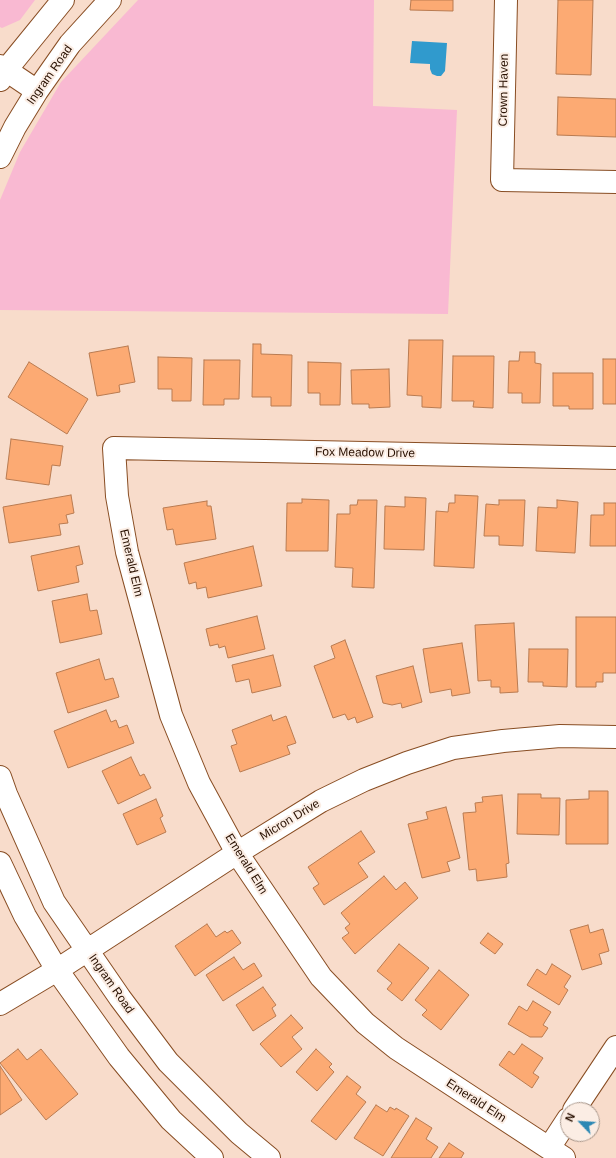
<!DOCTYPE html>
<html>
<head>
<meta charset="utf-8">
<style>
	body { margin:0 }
	#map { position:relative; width:616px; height:1158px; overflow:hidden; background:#f8dccb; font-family:Arial,sans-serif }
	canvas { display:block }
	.north { position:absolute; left:560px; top:1102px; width:40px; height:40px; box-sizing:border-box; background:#fbede4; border:1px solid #a79589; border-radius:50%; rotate:295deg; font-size:11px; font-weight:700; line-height:16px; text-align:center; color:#281001 }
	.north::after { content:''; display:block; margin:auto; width:14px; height:18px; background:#2b88b4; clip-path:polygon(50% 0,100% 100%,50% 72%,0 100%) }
</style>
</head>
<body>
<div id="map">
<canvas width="616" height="1158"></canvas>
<div class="north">N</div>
</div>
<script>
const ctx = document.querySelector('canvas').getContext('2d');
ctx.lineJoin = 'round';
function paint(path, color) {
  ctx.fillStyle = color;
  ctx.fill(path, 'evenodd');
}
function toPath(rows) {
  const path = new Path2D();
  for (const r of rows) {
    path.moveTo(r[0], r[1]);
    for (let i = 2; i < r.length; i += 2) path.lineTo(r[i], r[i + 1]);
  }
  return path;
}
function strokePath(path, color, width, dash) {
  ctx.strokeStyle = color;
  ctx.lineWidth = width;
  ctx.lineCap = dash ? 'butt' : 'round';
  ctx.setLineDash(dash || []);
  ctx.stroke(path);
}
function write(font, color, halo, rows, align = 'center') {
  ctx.font = font + ' Arial,sans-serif';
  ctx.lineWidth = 4;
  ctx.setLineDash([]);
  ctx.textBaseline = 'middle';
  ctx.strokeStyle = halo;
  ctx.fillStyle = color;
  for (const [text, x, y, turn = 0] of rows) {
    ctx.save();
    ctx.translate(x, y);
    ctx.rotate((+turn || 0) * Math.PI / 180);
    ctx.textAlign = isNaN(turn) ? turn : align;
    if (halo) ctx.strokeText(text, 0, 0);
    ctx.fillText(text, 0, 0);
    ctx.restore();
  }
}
paint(toPath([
	[0,0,35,0,20,20,2,28,0,27],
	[138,0,374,0,373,106,457,110,448,314,0,310,0,200,20,152,61,82]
]), '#f9b9d2');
paint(toPath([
	[412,41,447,43,445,71,441,76,437,76,432,74,430,69,430,64,410,63]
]), '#309acd');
const building = toPath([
	[411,0,453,0,453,11,410,10,411,0],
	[558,0,593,0,591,75,556,74,558,0],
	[558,97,616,99,616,137,557,135,558,97],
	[409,340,443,340,441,408,422,407,422,396,407,395,409,340],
	[253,344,261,344,261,354,292,355,291,406,271,406,271,397,252,397,253,344],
	[128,346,135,382,119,385,120,392,97,396,89,353,128,346],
	[520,352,535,352,535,363,541,364,540,403,522,403,522,393,508,393,509,361,519,361,520,352],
	[453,356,494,356,493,408,473,407,474,401,452,401,453,356],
	[158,357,192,358,191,401,172,401,172,389,158,389,158,357],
	[603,359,616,359,616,404,603,404,603,359],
	[204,360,240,360,239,399,224,399,224,405,203,405,204,360],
	[29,362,88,399,67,434,8,397,29,362],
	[308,362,341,363,340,405,320,405,320,393,308,393,308,362],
	[389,369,390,407,369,408,369,404,352,404,351,370,389,369],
	[553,373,593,373,593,409,569,409,569,406,553,406,553,373],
	[11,439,63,446,60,466,52,465,49,485,6,479,11,439],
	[71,495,74,513,66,515,68,523,59,524,61,535,9,543,3,507,71,495],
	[455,495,478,496,474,568,434,566,436,511,448,512,449,503,455,503,455,495],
	[405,497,426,498,424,550,384,549,385,506,405,507,405,497],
	[302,499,329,500,328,551,286,551,287,503,302,503,302,499],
	[358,500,377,500,374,588,352,587,353,568,335,567,337,514,350,514,350,505,357,505,358,500],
	[499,500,525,500,523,546,499,545,499,536,484,536,486,504,499,505,499,500],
	[557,500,578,502,575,553,536,551,538,507,557,508,557,500],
	[207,501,207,506,211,506,216,539,176,545,173,529,167,530,163,508,207,501],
	[604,503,616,503,616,546,590,546,591,515,604,515,604,503],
	[79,546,83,564,76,566,79,582,38,591,31,556,79,546],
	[253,546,262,586,208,598,206,587,197,589,196,582,189,584,184,563,253,546],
	[87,594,90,611,97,610,102,634,60,643,52,601,87,594],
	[257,616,265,649,228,658,225,646,219,648,218,644,210,646,206,629,257,616],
	[576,617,616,617,616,673,603,673,603,682,596,682,596,687,576,687,576,617],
	[514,623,518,692,500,693,500,687,491,687,491,680,478,681,475,625,514,623],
	[345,640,373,717,357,723,355,717,348,720,345,714,333,718,314,666,335,658,331,646,345,640],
	[462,643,470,693,452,696,451,689,430,693,423,649,462,643],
	[529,649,568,649,567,687,543,686,543,682,528,682,529,649],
	[273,655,281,686,252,693,249,679,236,682,232,665,273,655],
	[99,659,105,680,113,678,119,697,68,713,56,673,99,659],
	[413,666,422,702,402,708,401,703,392,705,383,703,376,676,413,666],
	[106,710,111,722,116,720,119,728,127,725,134,743,68,768,54,731,106,710],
	[271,715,273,721,286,716,296,743,287,746,290,754,240,772,231,746,237,744,232,730,271,715],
	[131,757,140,776,144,774,151,788,118,804,102,771,131,757],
	[589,791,608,791,608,844,566,844,566,800,589,799,589,791],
	[518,794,541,794,541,798,560,798,559,835,517,834,518,794],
	[502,795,509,863,506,864,507,877,477,881,476,869,469,870,463,813,476,812,475,803,483,802,482,797,502,795],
	[156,799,163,816,160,818,166,832,137,845,123,814,156,799],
	[446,807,460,858,447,862,450,871,422,878,408,824,428,819,426,812,446,807],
	[361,831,375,852,358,863,368,877,324,905,313,888,319,884,308,867,361,831],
	[384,876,396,890,405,882,418,898,355,954,342,938,349,933,345,928,350,924,341,913,384,876],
	[207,924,216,937,225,931,227,933,232,930,241,943,195,976,175,946,207,924],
	[588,925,590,933,603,929,609,951,599,954,602,964,582,970,570,930,588,925],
	[488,933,503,944,495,954,480,943,488,933],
	[399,944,429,968,402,1001,387,989,392,983,377,971,399,944],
	[234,957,243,970,254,963,262,976,223,1001,206,975,234,957],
	[552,964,571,976,564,987,568,990,559,1005,527,985,537,969,546,975,552,964],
	[439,970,469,995,441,1030,422,1015,427,1010,415,1000,439,970],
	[263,987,276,1005,272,1008,276,1016,253,1031,236,1005,263,987],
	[533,1001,551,1012,543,1025,548,1028,542,1037,530,1037,508,1024,519,1006,527,1011,533,1001],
	[291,1015,303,1028,292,1037,302,1049,281,1067,260,1044,291,1015],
	[522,1044,543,1058,533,1073,539,1077,532,1088,499,1065,509,1051,514,1055,522,1044],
	[18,1049,27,1060,41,1049,78,1094,46,1120,0,1063,18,1049],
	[316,1049,332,1064,329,1067,334,1072,317,1091,296,1072,316,1049],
	[0,1066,22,1100,0,1115,0,1066],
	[347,1076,361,1087,356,1094,366,1102,336,1140,311,1121,347,1076],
	[376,1105,387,1112,390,1107,395,1110,396,1108,409,1116,383,1156,354,1138,376,1105],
	[416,1118,432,1128,426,1139,438,1147,431,1158,391,1158,416,1118],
	[449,1143,464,1153,461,1158,439,1158,449,1143]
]);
paint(building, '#fcaa73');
strokePath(building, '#b97b51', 1);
const minor = toPath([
	[506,0,502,180,616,182],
	[0,66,37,91],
	[0,80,6,70,63,0],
	[0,157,15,127,37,91,70,44,110,0],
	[0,777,6,794,54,902,120,998,168,1062,239,1133,269,1158],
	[0,863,25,916,57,970,119,1057,171,1120,212,1158],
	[0,1004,57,970,237,853,321,801,364,780,407,763,453,748,503,741,560,736,616,737],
	[574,1110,616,1047],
	[549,1148,568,1119],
	[564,1158,396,1048,365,1023,321,977,237,853,199,783,171,715,127,552,117,496,114,448,616,458]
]);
strokePath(minor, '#884d23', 24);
strokePath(minor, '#fff', 22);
write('12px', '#281001', '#fbede4', [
	["Ingram Road",50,75,-55],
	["Crown Haven",504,90,-89],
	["Fox Meadow Drive",365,453,1],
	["Emerald Elm",131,563,77],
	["Micron Drive",290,820,-31],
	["Emerald Elm",246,864,58],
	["Ingram Road",111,984,55],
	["Emerald Elm",476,1101,33]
]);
</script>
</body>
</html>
